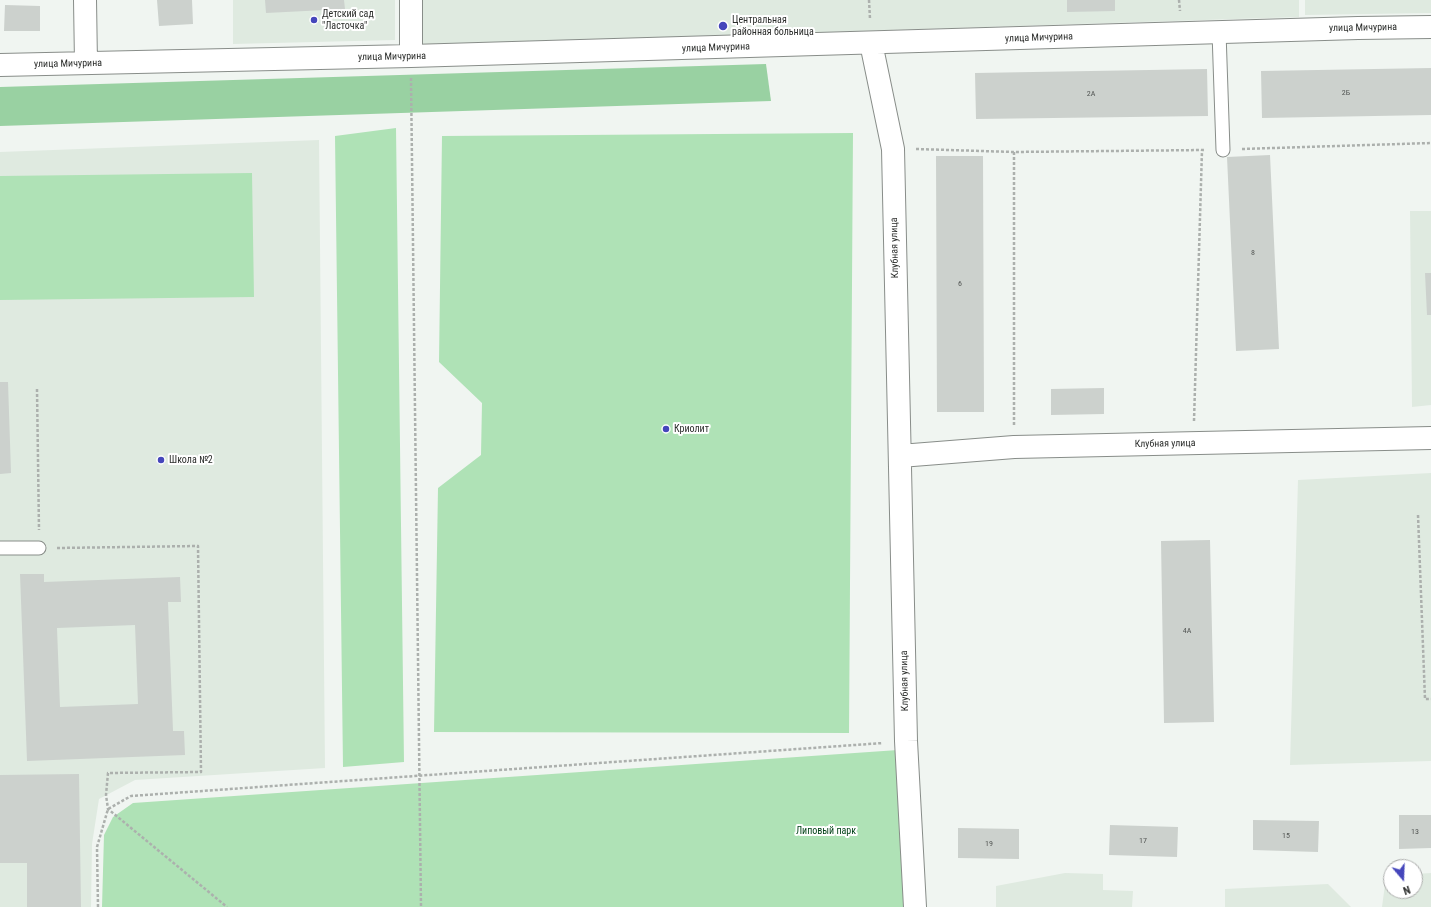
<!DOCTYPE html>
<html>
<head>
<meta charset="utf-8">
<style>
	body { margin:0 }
	#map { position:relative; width:1431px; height:907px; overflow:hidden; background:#f0f5f1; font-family:"Roboto Condensed",sans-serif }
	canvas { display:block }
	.north { position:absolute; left:1383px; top:859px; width:40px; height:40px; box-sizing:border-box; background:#fff; border:1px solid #aaabaa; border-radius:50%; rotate:161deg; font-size:11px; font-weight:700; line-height:16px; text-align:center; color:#2b2d2b }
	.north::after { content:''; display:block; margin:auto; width:14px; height:18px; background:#4546bb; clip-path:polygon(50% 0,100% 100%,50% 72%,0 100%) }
</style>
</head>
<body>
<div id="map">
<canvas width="1431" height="907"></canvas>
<div class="north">N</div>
</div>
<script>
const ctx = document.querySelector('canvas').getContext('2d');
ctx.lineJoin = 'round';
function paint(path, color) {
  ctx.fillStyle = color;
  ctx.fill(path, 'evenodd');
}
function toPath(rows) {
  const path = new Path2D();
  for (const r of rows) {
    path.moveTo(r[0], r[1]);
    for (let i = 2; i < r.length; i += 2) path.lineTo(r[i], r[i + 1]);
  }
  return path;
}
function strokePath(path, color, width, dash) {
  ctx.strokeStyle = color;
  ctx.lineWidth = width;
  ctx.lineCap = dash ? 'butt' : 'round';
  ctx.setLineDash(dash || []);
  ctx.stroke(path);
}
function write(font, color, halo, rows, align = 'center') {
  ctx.font = font + ' "Roboto Condensed",sans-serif';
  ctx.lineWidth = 4;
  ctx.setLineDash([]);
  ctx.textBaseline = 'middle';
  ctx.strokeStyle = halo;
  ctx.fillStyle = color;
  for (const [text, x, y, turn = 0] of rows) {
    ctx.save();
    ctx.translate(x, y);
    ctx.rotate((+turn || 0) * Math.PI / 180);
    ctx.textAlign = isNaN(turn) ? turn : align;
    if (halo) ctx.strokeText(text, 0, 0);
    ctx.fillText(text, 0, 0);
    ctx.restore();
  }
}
paint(toPath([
	[233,0,395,0,395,40,233,44],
	[421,0,1299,0,1299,17,421,45],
	[1305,0,1431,0,1431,13,1305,15],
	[319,140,325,768,135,780,99,799,92,844,91,907,0,907,0,152],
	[1410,211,1431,211,1431,405,1412,407],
	[1431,473,1431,761,1290,765,1298,480],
	[1065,873,1103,874,1103,890,1133,891,1132,907,996,907,996,886],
	[1431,873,1431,907,1382,907,1386,877,1391,876,1391,891,1415,891,1415,874],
	[1328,884,1351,907,1225,907,1225,889]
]), '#dfeae0');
paint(toPath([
	[396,128,404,762,343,767,335,136],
	[853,133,849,733,434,732,438,488,481,455,482,403,439,362,442,136],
	[252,173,254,297,0,300,0,176],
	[898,750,907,907,102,907,104,835,113,817,133,803]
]), '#afe2b6');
paint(toPath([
	[766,64,771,101,0,126,0,87]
]), '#99d1a2');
paint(toPath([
	[157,0,192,0,193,24,159,26],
	[265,0,344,0,345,9,266,13],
	[1067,0,1115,0,1115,11,1067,12],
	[5,5,40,6,40,31,4,31],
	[1431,68,1431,115,1262,118,1261,71],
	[1207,69,1208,116,976,119,975,73],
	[1270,155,1279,349,1236,351,1227,157],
	[936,156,983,156,984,412,937,412],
	[1425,273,1431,273,1431,315,1427,315],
	[0,382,8,382,11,473,0,474],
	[1104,388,1104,414,1051,415,1051,389],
	[1210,540,1214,722,1164,723,1161,541],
	[20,574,44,574,44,582,180,577,181,602,168,602,173,731,184,731,185,755,27,761],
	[135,625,138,704,60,707,57,628],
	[79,774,81,907,27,907,27,863,0,863,0,775],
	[1399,815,1431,815,1431,848,1399,849],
	[1253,820,1319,821,1318,852,1253,850],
	[1110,825,1178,827,1177,857,1109,855],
	[958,828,1019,829,1019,859,958,858]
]), '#ccd1cd');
const service = toPath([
	[1219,32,1223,150],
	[0,548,39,548]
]);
const minor = toPath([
	[85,0,86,63],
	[411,0,411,56],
	[871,43,893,149,906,741,915,907],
	[0,65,411,56,1358,28,1431,27],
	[900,456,1014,447,1431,438]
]);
strokePath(service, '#888d89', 15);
strokePath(minor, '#888d89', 24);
strokePath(toPath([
	[869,0,870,19],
	[1179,0,1180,11],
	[411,78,421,907],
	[916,149,1014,152,1205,150],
	[1242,149,1431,143],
	[37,389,39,530],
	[1194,421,1202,150],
	[1014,425,1014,152],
	[1418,515,1425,699,1431,699],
	[57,548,198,546,201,772,108,773,106,795,108,809,227,907],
	[98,907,97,847,108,809,131,796,883,743]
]), '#acb0ad', 2.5, [3, 2]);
strokePath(service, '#fff', 13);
strokePath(minor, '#fff', 22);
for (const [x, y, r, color] of [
	[314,20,4,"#4546bb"],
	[723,26,5,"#4546bb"],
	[666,429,4,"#4546bb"],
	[161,460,4,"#4546bb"]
]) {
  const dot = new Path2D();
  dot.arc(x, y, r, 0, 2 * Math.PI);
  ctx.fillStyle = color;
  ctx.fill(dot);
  strokePath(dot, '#fff', 1.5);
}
write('8px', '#535654', null, [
	["2Б",1346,93],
	["2А",1091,94],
	["8",1253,253],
	["6",960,284],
	["4А",1187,631],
	["13",1415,832],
	["15",1286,836],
	["17",1143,841],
	["19",989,844]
]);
write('10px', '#2b2d2b', '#fff', [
	["Детский сад",322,14],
	["\"Ласточка\"",322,26],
	["Центральная",732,20],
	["районная больница",732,32],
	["Криолит",674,429],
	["Школа №2",169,460]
], 'left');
write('10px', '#2b2d2b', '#fff', [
	["улица Мичурина",1363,28,-1],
	["улица Мичурина",1039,38,-2],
	["улица Мичурина",716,48,-2],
	["улица Мичурина",392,57,-1],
	["улица Мичурина",68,64,-1],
	["Клубная улица",895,248,-91],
	["Клубная улица",1165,444,-1],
	["Клубная улица",905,681,-91]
]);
write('10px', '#004116', '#fff', [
	["Липовый парк",826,831]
]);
</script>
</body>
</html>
